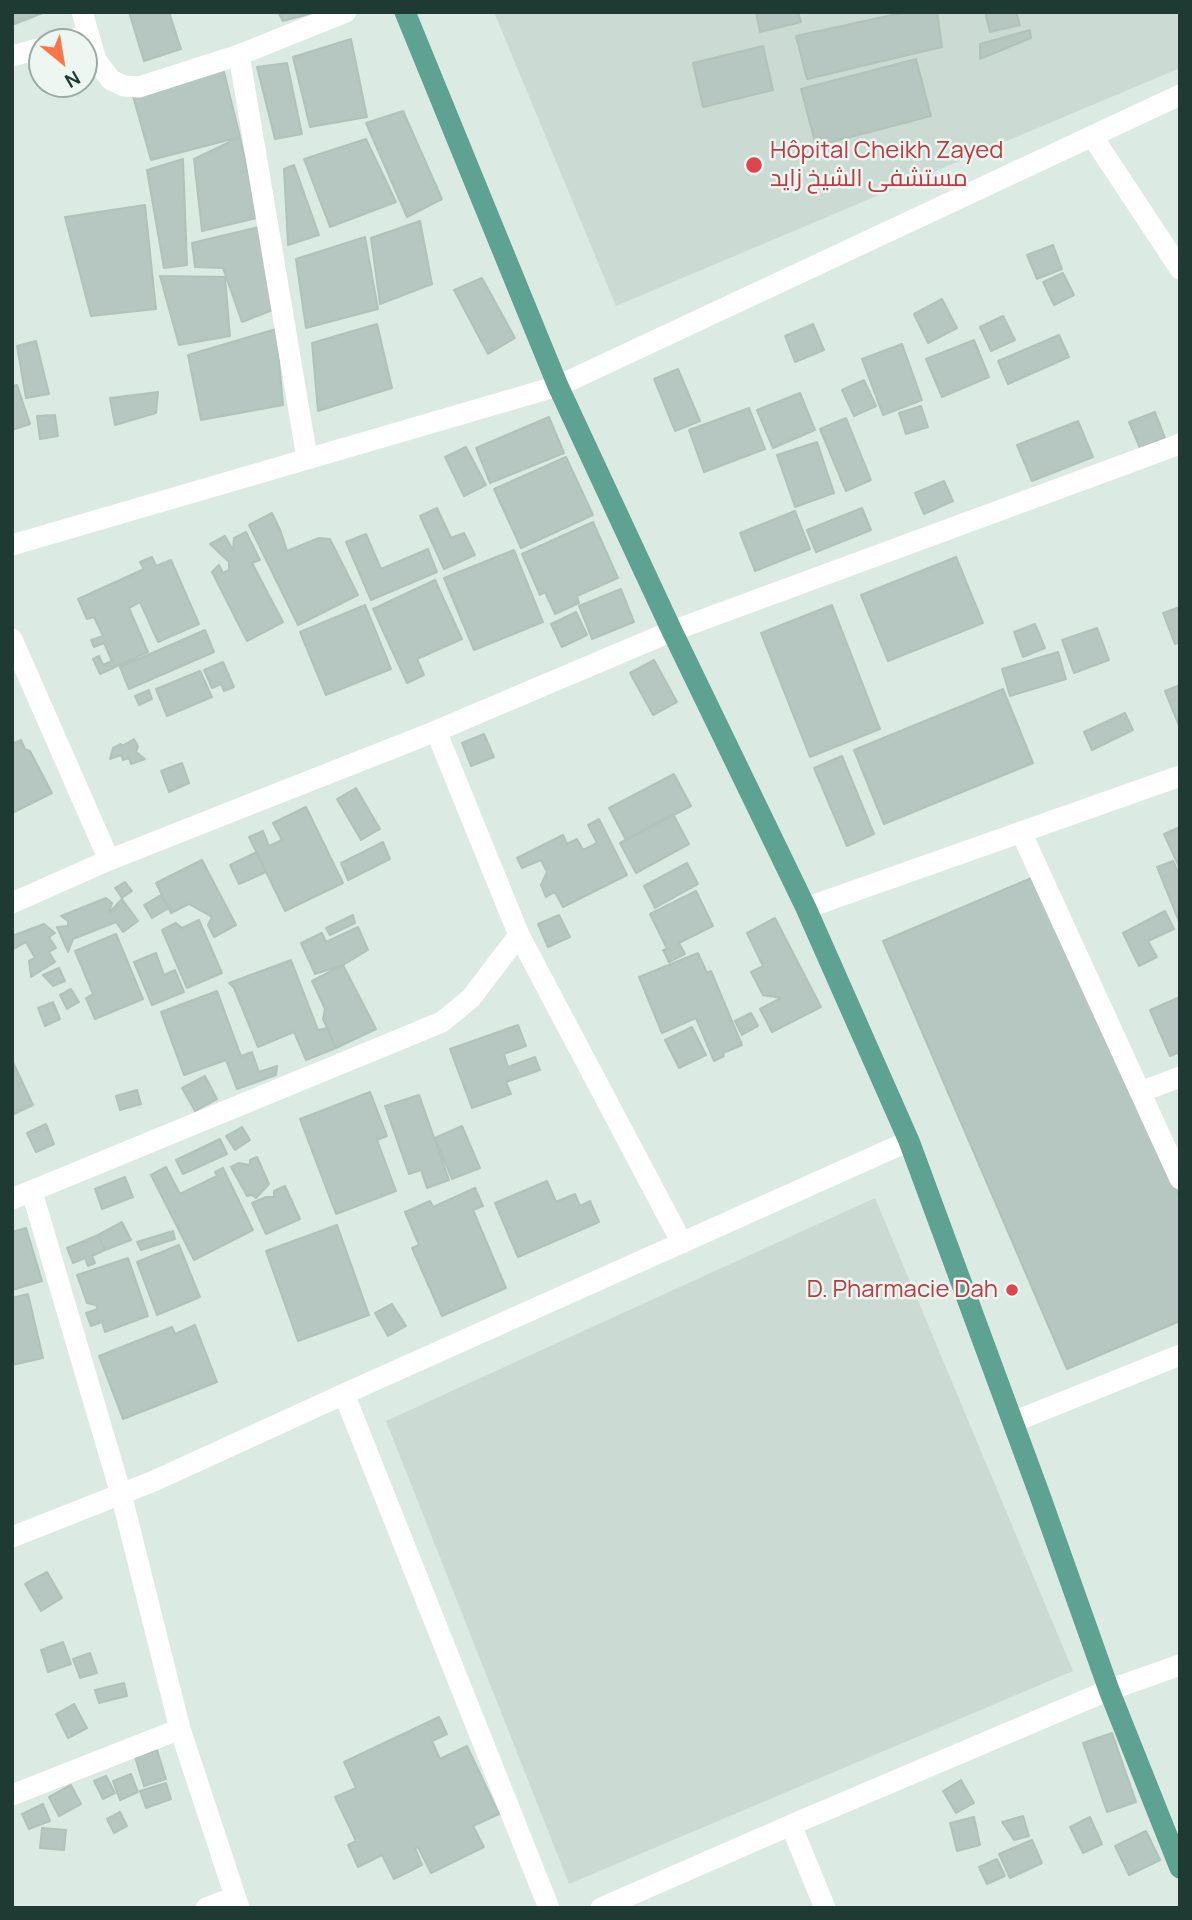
<!DOCTYPE html>
<html>
<head>
<meta charset="utf-8">
<style>
	body { margin:0 }
	#map { position:relative; width:1192px; height:1920px; overflow:hidden; background:#dceae4; font-family:Manrope,sans-serif }
	canvas { display:block }
	.frame { position:absolute; inset:0; border:14px solid #1e3a32; pointer-events:none }
	.north { position:absolute; left:28px; top:28px; width:70px; height:70px; box-sizing:border-box; background:#edf6f1; border:2px solid #9aaba5; border-radius:50%; rotate:150deg; font-size:19px; font-weight:700; line-height:28px; text-align:center; color:#1e3a32 }
	.north::after { content:''; display:block; margin:auto; width:24px; height:32px; background:#fb7549; clip-path:polygon(50% 0,100% 100%,50% 72%,0 100%) }
</style>
</head>
<body>
<div id="map">
<canvas width="1192" height="1920"></canvas>
<div class="frame"></div>
<div class="north">N</div>
</div>
<script>
const ctx = document.querySelector('canvas').getContext('2d');
ctx.lineJoin = 'round';
function paint(path, color) {
  ctx.fillStyle = color;
  ctx.fill(path, 'evenodd');
}
function toPath(rows) {
  const path = new Path2D();
  for (const r of rows) {
    path.moveTo(r[0], r[1]);
    for (let i = 2; i < r.length; i += 2) path.lineTo(r[i], r[i + 1]);
  }
  return path;
}
function strokePath(path, color, width, dash) {
  ctx.strokeStyle = color;
  ctx.lineWidth = width;
  ctx.lineCap = dash ? 'butt' : 'round';
  ctx.setLineDash(dash || []);
  ctx.stroke(path);
}
function write(font, color, halo, rows, align = 'center') {
  ctx.font = font + ' Manrope,Cairo,sans-serif';
  ctx.lineWidth = 5;
  ctx.setLineDash([]);
  ctx.textBaseline = 'middle';
  ctx.strokeStyle = halo;
  ctx.fillStyle = color;
  for (const [text, x, y, turn = 0] of rows) {
    ctx.save();
    ctx.translate(x, y);
    ctx.rotate((+turn || 0) * Math.PI / 180);
    ctx.textAlign = isNaN(turn) ? turn : align;
    if (halo) ctx.strokeText(text, 0, 0);
    ctx.fillText(text, 0, 0);
    ctx.restore();
  }
}
paint(toPath([
	[494,12,1180,12,1180,68,616,306],
	[875,1198,1073,1671,569,1884,386,1421]
]), '#cbdad3');
const building = toPath([
	[12,12,45,12,12,25,12,12],
	[129,12,169,12,181,49,144,61,129,12],
	[278,12,316,12,283,21,278,12],
	[756,12,798,12,801,22,760,32,756,12],
	[906,12,937,12,942,47,807,79,796,36,906,12],
	[985,12,1016,12,1020,25,990,32,985,12],
	[1030,30,1031,38,980,59,980,44,1030,30],
	[351,39,367,117,310,127,293,57,351,39],
	[763,46,773,90,703,107,693,63,763,46],
	[916,59,931,116,816,146,801,89,916,59],
	[287,63,302,134,275,139,257,67,287,63],
	[223,68,240,137,151,160,133,96,223,68],
	[403,111,442,199,407,217,366,123,403,111],
	[240,137,257,218,202,231,194,159,240,137],
	[366,139,396,202,330,227,304,159,366,139],
	[183,159,187,265,164,268,147,170,183,159],
	[294,165,319,235,288,245,284,169,294,165],
	[145,205,156,309,91,316,65,217,145,205],
	[420,221,432,284,380,304,371,238,420,221],
	[259,227,275,309,242,322,223,268,195,267,192,243,259,227],
	[365,237,378,309,306,328,296,259,365,237],
	[1053,245,1062,269,1037,279,1027,255,1053,245],
	[1063,273,1074,295,1054,305,1043,282,1063,273],
	[160,276,225,277,230,336,179,345,160,276],
	[482,278,515,338,488,354,454,290,482,278],
	[942,299,957,328,928,343,914,314,942,299],
	[1003,316,1015,340,991,351,980,327,1003,316],
	[377,324,392,388,318,411,312,343,377,324],
	[813,324,824,350,795,362,785,336,813,324],
	[276,329,283,405,201,420,188,355,276,329],
	[1059,335,1069,357,1008,384,998,361,1059,335],
	[974,340,989,377,942,397,926,359,974,340],
	[36,341,49,394,26,398,17,346,36,341],
	[902,344,922,400,883,415,862,359,902,344],
	[678,369,700,421,675,431,654,379,678,369],
	[864,380,876,406,854,416,842,390,864,380],
	[17,385,30,424,12,430,12,386,17,385],
	[158,392,156,413,115,425,110,398,158,392],
	[800,393,815,430,773,448,757,410,800,393],
	[921,406,928,427,906,434,899,413,921,406],
	[749,408,765,449,704,472,689,430,749,408],
	[1155,412,1165,438,1140,448,1129,422,1155,412],
	[55,415,58,436,40,439,37,416,55,415],
	[549,417,564,453,490,483,476,448,549,417],
	[846,418,871,480,846,491,820,429,846,418],
	[1078,421,1093,457,1032,481,1017,445,1078,421],
	[817,442,834,493,795,507,777,455,817,442],
	[466,447,486,485,464,496,445,457,466,447],
	[566,457,593,515,521,548,494,489,566,457],
	[944,481,953,501,924,514,915,493,944,481],
	[437,508,451,538,464,533,475,555,444,569,420,516,437,508],
	[862,508,871,530,816,552,807,530,862,508],
	[795,511,810,549,755,571,740,533,795,511],
	[272,513,281,532,287,551,319,538,330,539,358,595,298,625,249,525,272,513],
	[593,522,618,578,577,596,579,603,555,614,545,592,540,595,522,554,593,522],
	[246,532,260,560,252,563,283,622,247,641,212,572,219,565,223,573,229,570,229,562,210,544,225,536,233,550,234,538,246,532],
	[366,534,381,569,428,549,437,572,371,600,346,542,366,534],
	[514,550,543,622,474,650,444,578,514,550],
	[152,557,156,566,171,560,199,624,158,642,140,602,129,608,148,652,100,674,93,659,99,656,103,665,112,661,104,643,94,647,91,640,103,636,94,617,87,619,78,599,144,569,140,562,152,557],
	[956,557,983,623,888,661,861,595,956,557],
	[435,580,462,639,417,659,424,675,407,683,373,609,435,580],
	[621,589,634,622,592,639,579,606,621,589],
	[365,605,391,669,326,695,300,632,365,605],
	[832,605,880,729,810,757,761,633,832,605],
	[1180,607,1180,642,1175,644,1163,613,1180,607],
	[576,612,587,635,562,647,551,624,576,612],
	[1035,624,1045,648,1023,657,1014,632,1035,624],
	[1097,628,1109,660,1074,673,1062,640,1097,628],
	[205,630,214,652,129,689,120,667,205,630],
	[1058,652,1066,679,1010,696,1002,669,1058,652],
	[654,660,677,702,653,715,630,673,654,660],
	[223,662,234,687,224,691,221,684,212,688,204,670,223,662],
	[200,671,212,697,167,716,156,689,200,671],
	[1180,685,1180,728,1165,691,1180,685],
	[1003,689,1033,763,884,824,854,750,1003,689],
	[149,690,152,699,139,705,135,696,149,690],
	[1125,713,1133,730,1092,750,1084,732,1125,713],
	[484,734,494,757,471,766,462,743,484,734],
	[134,739,138,746,136,752,145,759,131,764,129,758,123,760,121,755,110,759,113,748,121,744,122,746,134,739],
	[21,740,25,749,30,751,52,793,12,813,12,744,21,740],
	[842,756,874,834,847,846,814,768,842,756],
	[182,763,189,783,169,792,161,771,182,763],
	[674,774,691,806,626,840,609,808,674,774],
	[356,788,380,829,361,840,337,799,356,788],
	[306,807,343,883,285,911,249,837,263,831,269,846,282,840,273,823,306,807],
	[673,814,689,844,636,873,620,843,673,814],
	[599,819,627,875,563,907,555,892,546,897,541,885,547,872,541,860,522,868,517,858,563,835,567,844,577,839,583,850,597,843,588,825,599,819],
	[1180,827,1180,869,1164,834,1180,827],
	[383,842,390,859,348,880,341,863,383,842],
	[257,852,266,872,239,884,230,865,257,852],
	[202,860,236,925,214,937,208,925,212,917,189,904,171,913,156,883,202,860],
	[1173,861,1180,876,1180,924,1157,867,1173,861],
	[687,863,698,884,655,908,644,886,687,863],
	[1041,874,1180,1198,1180,1321,1067,1369,883,941,1041,874],
	[125,882,132,891,122,898,115,888,125,882],
	[696,891,713,926,679,943,685,954,669,962,663,950,667,949,650,914,696,891],
	[161,895,169,908,152,918,144,905,161,895],
	[106,898,112,903,109,913,122,899,138,921,123,932,116,922,73,939,68,952,57,927,68,926,68,921,61,916,106,898],
	[1165,911,1174,929,1148,941,1157,957,1139,966,1123,933,1165,911],
	[353,915,355,923,330,935,326,928,353,915],
	[559,915,570,937,548,947,538,924,559,915],
	[775,918,821,1007,772,1032,760,1009,781,998,763,995,751,972,763,966,747,933,775,918],
	[199,920,222,973,187,988,162,930,176,923,182,928,199,920],
	[44,924,55,933,49,937,56,948,49,952,55,962,31,977,29,961,35,958,26,942,12,950,12,936,44,924],
	[358,927,368,950,343,965,315,974,301,943,322,933,326,942,358,927],
	[116,934,143,999,95,1019,86,998,93,994,75,951,116,934],
	[156,953,164,975,175,970,184,992,152,1005,134,962,156,953],
	[698,953,707,973,711,971,742,1045,723,1053,724,1056,714,1061,696,1018,662,1033,639,977,698,953],
	[291,960,318,1030,328,1028,336,1048,306,1060,294,1032,258,1047,234,988,229,983,291,960],
	[343,965,376,1029,336,1048,323,1019,325,1009,312,981,343,965],
	[59,968,65,981,53,986,43,975,59,968],
	[71,989,79,1002,67,1009,60,995,71,989],
	[217,991,241,1056,252,1052,259,1072,277,1066,276,1075,237,1089,226,1060,184,1075,161,1012,217,991],
	[1180,997,1180,1052,1170,1056,1150,1010,1180,997],
	[53,1002,60,1019,45,1026,38,1008,53,1002],
	[751,1013,758,1026,742,1035,735,1021,751,1013],
	[518,1025,526,1046,504,1054,508,1067,535,1057,540,1070,506,1082,511,1094,472,1108,450,1049,518,1025],
	[692,1027,706,1055,679,1068,665,1040,692,1027],
	[12,1060,33,1105,12,1115,12,1060],
	[205,1076,217,1099,195,1111,182,1088,205,1076],
	[137,1090,141,1104,120,1110,116,1096,137,1090],
	[370,1092,387,1136,377,1140,396,1191,336,1214,300,1119,370,1092],
	[419,1095,449,1180,427,1188,421,1170,409,1174,385,1106,419,1095],
	[46,1124,54,1144,36,1152,27,1133,46,1124],
	[462,1126,480,1168,452,1179,435,1138,462,1126],
	[242,1127,250,1140,235,1150,226,1136,242,1127],
	[220,1139,227,1154,183,1174,176,1160,220,1139],
	[257,1157,269,1184,256,1198,252,1195,247,1196,231,1167,239,1163,250,1165,250,1160,257,1157],
	[166,1167,180,1194,217,1176,215,1172,223,1168,253,1230,194,1260,151,1175,166,1167],
	[125,1177,133,1197,102,1209,95,1189,125,1177],
	[547,1181,556,1202,575,1194,580,1206,590,1201,599,1222,518,1257,495,1203,547,1181],
	[285,1186,300,1219,266,1234,252,1203,266,1197,274,1197,274,1191,285,1186],
	[475,1188,483,1206,473,1210,506,1288,442,1316,412,1248,419,1245,405,1212,430,1201,433,1207,475,1188],
	[122,1222,131,1240,105,1250,98,1235,122,1222],
	[337,1225,369,1315,298,1341,266,1251,337,1225],
	[26,1228,42,1281,12,1290,12,1232,26,1228],
	[173,1231,175,1239,141,1250,137,1242,173,1231],
	[98,1235,105,1250,92,1256,95,1263,88,1266,85,1258,73,1263,67,1248,98,1235],
	[179,1245,200,1297,157,1315,137,1262,179,1245],
	[128,1258,148,1316,105,1332,102,1322,91,1326,86,1313,98,1309,96,1305,87,1303,77,1275,128,1258],
	[28,1294,43,1358,12,1365,12,1298,28,1294],
	[392,1304,406,1326,388,1336,375,1313,392,1304],
	[195,1325,217,1382,123,1419,99,1356,172,1327,175,1334,195,1325],
	[47,1572,62,1598,41,1611,25,1584,47,1572],
	[63,1642,71,1664,48,1672,41,1650,63,1642],
	[90,1653,97,1673,80,1678,73,1659,90,1653],
	[124,1683,127,1696,99,1703,95,1690,124,1683],
	[74,1704,87,1728,68,1738,56,1714,74,1704],
	[439,1717,447,1734,432,1741,440,1759,467,1746,499,1814,473,1826,484,1847,431,1873,418,1847,415,1848,422,1865,394,1879,382,1855,358,1867,348,1845,356,1841,335,1797,356,1788,344,1762,439,1717],
	[1112,1733,1136,1802,1107,1812,1083,1743,1112,1733],
	[157,1750,166,1779,144,1786,135,1757,157,1750],
	[131,1774,138,1792,120,1800,113,1781,131,1774],
	[106,1776,115,1793,103,1799,94,1781,106,1776],
	[961,1780,974,1803,956,1813,943,1791,961,1780],
	[166,1783,171,1799,146,1808,140,1791,166,1783],
	[71,1785,81,1804,59,1816,49,1797,71,1785],
	[43,1804,50,1821,29,1829,22,1814,43,1804],
	[120,1812,127,1826,114,1833,107,1819,120,1812],
	[1023,1816,1029,1836,1014,1840,1002,1822,1023,1816],
	[974,1817,980,1845,957,1851,950,1823,974,1817],
	[1090,1817,1102,1844,1083,1853,1070,1827,1090,1817],
	[42,1828,66,1830,64,1850,40,1848,42,1828],
	[1146,1831,1160,1860,1129,1875,1115,1846,1146,1831],
	[1032,1840,1042,1863,1010,1878,999,1854,1032,1840],
	[997,1859,1005,1876,987,1884,979,1867,997,1859]
]);
paint(building, '#b5c7c0');
strokePath(building, '#afc3bb', 2);
strokePath(toPath([
	[82,12,96,60,111,80,124,86,139,87,239,55,346,12],
	[64,42,88,35],
	[239,55,307,458],
	[12,56,42,48],
	[1092,136,1180,269],
	[12,545,558,386,1180,95],
	[12,639,109,860],
	[1021,832,1180,1179],
	[12,903,109,860,436,731,672,631,1180,444],
	[806,908,1180,776],
	[519,935,682,1243],
	[1140,1092,1180,1077],
	[32,1192,121,1494,180,1729,239,1908],
	[12,1199,442,1022,471,998,519,935,436,731],
	[344,1394,549,1908],
	[1013,1422,1180,1355],
	[12,1537,154,1481,344,1394,909,1141],
	[12,1795,180,1729],
	[791,1825,825,1908],
	[206,1908,235,1897],
	[601,1908,791,1825,1109,1690,1180,1665]
]), '#fff', 21);
strokePath(toPath([
	[405,12,558,386,672,631,806,908,909,1141,1039,1493,1109,1690,1180,1868]
]), '#5ea291', 21);
for (const [x, y, r, color] of [
	[754,165,9,"#e0444e"],
	[1012,1290,7,"#e0444e"]
]) {
  const dot = new Path2D();
  dot.arc(x, y, r, 0, 2 * Math.PI);
  ctx.fillStyle = color;
  ctx.fill(dot);
  strokePath(dot, '#edf6f1', 2.5);
}
write('24px', '#be3a42', '#edf6f1', [
	["Hôpital Cheikh Zayed",770,151],
	["مستشفى الشيخ زايد",770,179],
	["D. Pharmacie Dah",998,1290,"right"]
], 'left');
</script>
</body>
</html>
